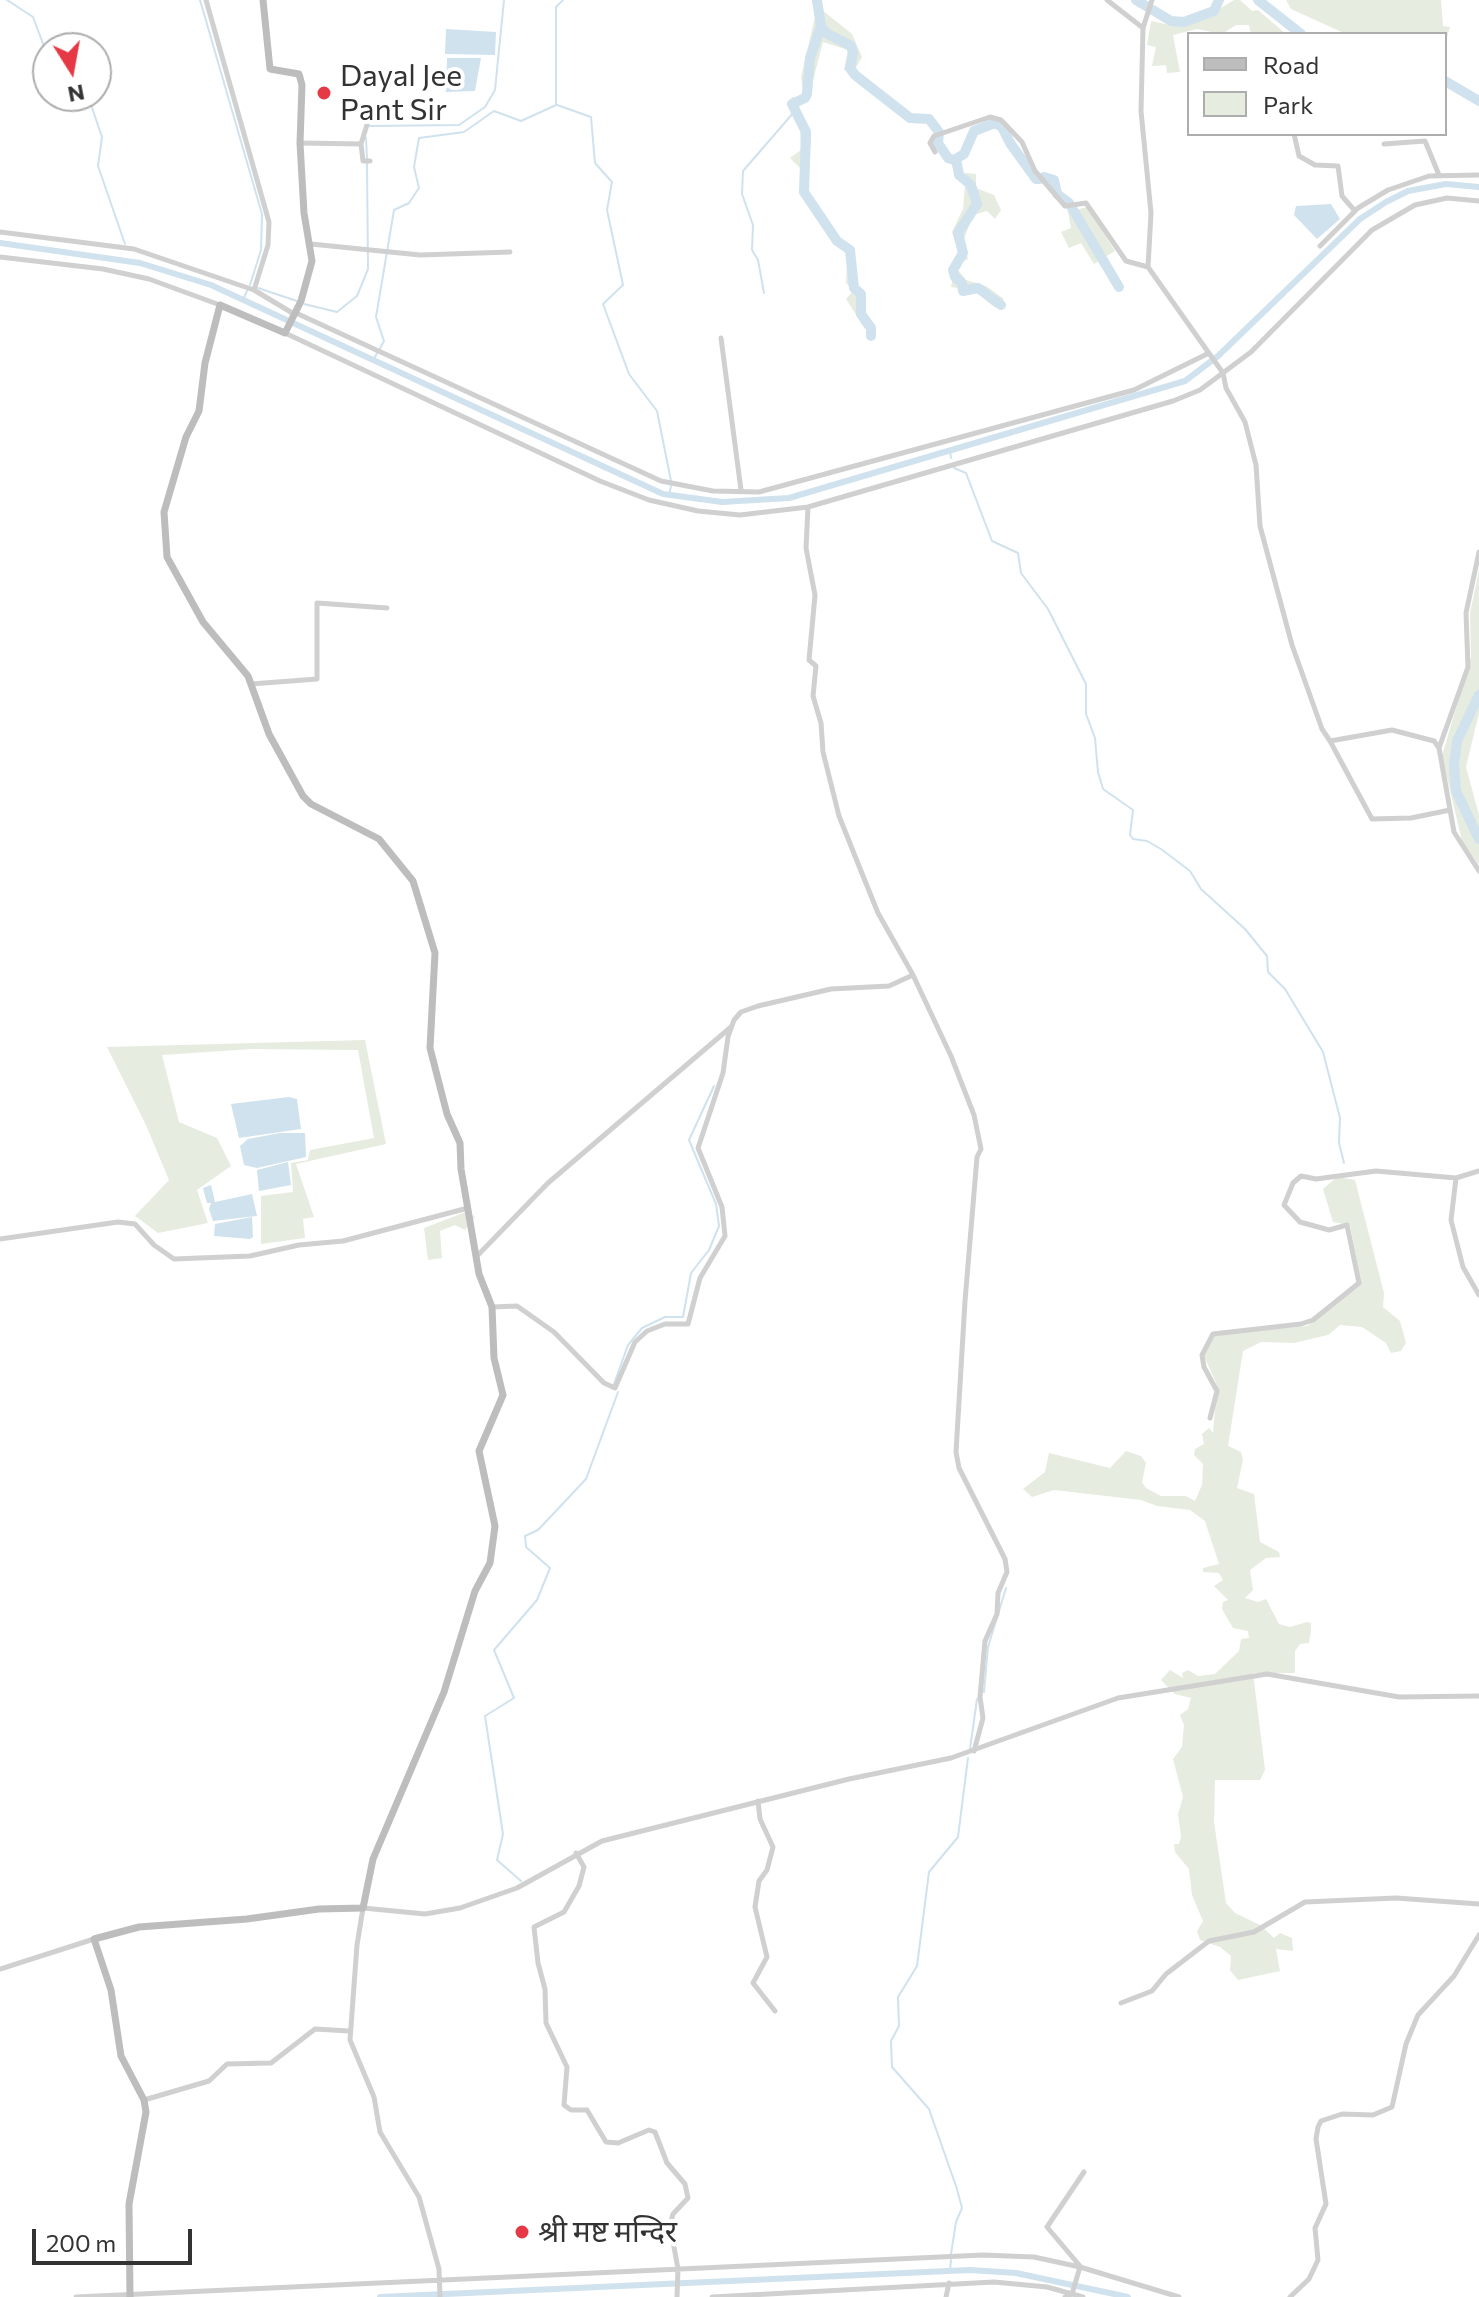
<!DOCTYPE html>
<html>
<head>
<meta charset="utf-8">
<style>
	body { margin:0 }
	#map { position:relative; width:1479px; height:2297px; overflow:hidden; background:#fff; font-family:Commissioner,sans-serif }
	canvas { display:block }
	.legend { position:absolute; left:1187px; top:32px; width:260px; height:104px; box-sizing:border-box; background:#fff; border:2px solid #adadad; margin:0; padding:10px 14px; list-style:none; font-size:24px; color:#333 }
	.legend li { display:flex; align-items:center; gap:16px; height:40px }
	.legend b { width:40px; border:2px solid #adadad }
	.north { position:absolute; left:32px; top:32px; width:80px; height:80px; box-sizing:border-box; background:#fff; border:2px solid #adadad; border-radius:50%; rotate:169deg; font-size:22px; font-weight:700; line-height:32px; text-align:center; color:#333 }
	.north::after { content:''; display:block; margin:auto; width:28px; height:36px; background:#e63946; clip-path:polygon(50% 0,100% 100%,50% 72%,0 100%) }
	.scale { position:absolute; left:32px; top:2229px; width:160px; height:36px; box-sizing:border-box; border:4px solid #333; border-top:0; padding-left:10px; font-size:24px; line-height:28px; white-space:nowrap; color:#333; -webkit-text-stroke:6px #fff; paint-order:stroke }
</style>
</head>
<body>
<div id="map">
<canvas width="1479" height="2297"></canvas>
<ul class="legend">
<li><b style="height:10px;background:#bdbdbd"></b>Road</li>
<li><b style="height:22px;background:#e6ecdf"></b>Park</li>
</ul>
<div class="north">N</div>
<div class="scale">200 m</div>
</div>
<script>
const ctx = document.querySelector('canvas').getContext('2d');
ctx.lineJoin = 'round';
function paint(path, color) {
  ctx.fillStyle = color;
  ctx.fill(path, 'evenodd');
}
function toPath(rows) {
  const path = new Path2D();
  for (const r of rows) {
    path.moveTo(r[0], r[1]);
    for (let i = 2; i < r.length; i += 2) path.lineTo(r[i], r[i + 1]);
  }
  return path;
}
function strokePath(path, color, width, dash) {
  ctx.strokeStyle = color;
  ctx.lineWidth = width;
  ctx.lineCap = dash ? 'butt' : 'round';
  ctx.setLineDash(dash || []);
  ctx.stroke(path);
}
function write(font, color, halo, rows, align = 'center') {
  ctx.font = font + ' Commissioner,"Noto Sans Devanagari",sans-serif';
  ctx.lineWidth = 8;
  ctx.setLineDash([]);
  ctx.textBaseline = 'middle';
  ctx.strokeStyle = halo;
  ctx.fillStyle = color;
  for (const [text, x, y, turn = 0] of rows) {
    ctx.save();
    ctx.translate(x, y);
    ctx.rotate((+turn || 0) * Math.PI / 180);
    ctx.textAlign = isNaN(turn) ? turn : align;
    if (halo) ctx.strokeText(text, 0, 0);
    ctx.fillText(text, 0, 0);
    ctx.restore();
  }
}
paint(toPath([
	[812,0,822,0,822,10,852,34,862,57,854,71,844,70,848,50,823,42,808,100,799,106,811,139,808,192,814,202,810,206,801,192,800,168,790,158,801,150,800,128,788,103,792,97,801,98,803,92,801,77,815,17],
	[1234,0,1240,0,1252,11,1258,10,1286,34,1251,34,1249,25,1236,25,1222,34,1197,29,1173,35,1180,72,1167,73,1166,65,1152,66,1156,47,1147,45,1151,21,1170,25,1196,23],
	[1286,0,1441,0,1443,26,1450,27,1445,44,1445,34,1346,34,1291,9],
	[966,173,976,174,976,188,994,195,1001,210,995,219,987,211,973,215,963,242,968,259,959,263,958,270,966,280,986,286,1004,299,994,307,975,291,951,287,953,278,949,271,958,252,952,232,963,209],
	[1087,207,1115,251,1094,264,1081,243,1069,248,1061,232,1071,228,1068,212],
	[855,259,856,285,863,294,865,311,873,325,865,329,846,299,853,291,846,283,847,260],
	[1479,570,1479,713,1466,767,1479,815,1479,865,1462,841,1442,756,1471,657,1470,613],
	[365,1040,386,1144,296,1164,314,1217,303,1219,305,1238,261,1244,261,1196,293,1192,291,1163,308,1160,310,1150,374,1138,358,1050,252,1049,162,1055,179,1122,217,1138,231,1166,197,1190,208,1223,158,1233,135,1216,169,1180,146,1125,107,1047],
	[1337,1177,1355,1180,1384,1293,1383,1307,1400,1321,1406,1343,1401,1351,1391,1353,1386,1343,1362,1327,1340,1325,1328,1335,1294,1343,1261,1342,1243,1351,1228,1446,1241,1452,1243,1460,1237,1488,1254,1494,1260,1542,1279,1552,1280,1557,1266,1558,1250,1570,1253,1590,1245,1598,1258,1602,1266,1599,1279,1624,1290,1627,1307,1622,1311,1623,1311,1631,1309,1643,1300,1644,1295,1651,1295,1673,1253,1673,1265,1770,1260,1780,1215,1780,1214,1822,1226,1903,1235,1913,1260,1925,1274,1938,1280,1933,1292,1938,1293,1951,1276,1949,1280,1971,1238,1980,1230,1970,1231,1956,1220,1947,1200,1940,1197,1931,1203,1921,1192,1895,1189,1869,1175,1852,1174,1844,1179,1844,1181,1837,1178,1814,1183,1797,1173,1759,1182,1747,1184,1725,1180,1715,1188,1709,1191,1698,1175,1694,1161,1680,1170,1670,1183,1678,1182,1673,1188,1670,1198,1676,1215,1674,1239,1651,1241,1639,1249,1638,1248,1631,1233,1628,1222,1609,1223,1602,1228,1600,1214,1586,1223,1580,1219,1573,1203,1572,1203,1568,1219,1564,1205,1521,1190,1510,1157,1506,1141,1500,1054,1490,1032,1497,1023,1489,1045,1472,1049,1453,1110,1468,1126,1451,1141,1456,1146,1463,1142,1482,1146,1488,1161,1496,1186,1496,1195,1501,1202,1485,1203,1464,1194,1455,1195,1449,1204,1444,1202,1434,1209,1428,1213,1433,1217,1385,1204,1356,1215,1335,1307,1326,1361,1283,1350,1225,1333,1222,1323,1189],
	[466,1212,475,1217,465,1230,455,1225,440,1231,442,1258,428,1260,424,1228]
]), '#e6ecdf');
paint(toPath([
	[446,29,496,32,495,55,445,54],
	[447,58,481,58,475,91,446,92],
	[1331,204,1340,219,1317,239,1294,215,1296,206],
	[289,1097,297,1099,301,1129,239,1138,231,1104],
	[280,1133,305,1133,306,1157,257,1168,244,1165,240,1146,248,1139],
	[288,1162,291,1185,259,1191,257,1170],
	[211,1185,215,1202,252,1194,257,1216,213,1221,209,1209,211,1203,207,1203,203,1188],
	[252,1217,253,1237,250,1239,214,1236,215,1224]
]), '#cfe2ee');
strokePath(toPath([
	[7,0,33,17,48,57],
	[200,0,262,214,261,250,250,285],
	[88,96,102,137,98,166,125,244],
	[557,105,591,117,595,163,612,182,607,210,623,285,603,304,629,374,657,411,671,481],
	[370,126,459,125,485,107,495,90,504,0],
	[366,138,367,159],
	[258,288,297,301],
	[764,293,758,260,752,250,753,225,742,194,743,171,794,112],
	[243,300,247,291],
	[304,304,337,312,357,296,368,269,367,163],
	[379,350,384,341,376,317,394,210,409,203,419,188,414,167,419,138,464,132,494,111,521,121,556,105,556,7,563,0],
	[373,361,377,353],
	[950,451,951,458],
	[954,468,966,473,992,541,1018,553,1021,573,1048,609,1086,684,1086,714,1095,738,1098,772,1103,789,1133,810,1130,835,1133,839,1147,841,1161,849,1190,871,1201,889,1245,929,1267,956,1268,972,1285,989,1323,1052,1340,1118,1339,1143,1344,1163],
	[669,495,671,486],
	[614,1384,628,1345,642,1328,665,1317,683,1317,691,1273,709,1250,719,1226,716,1204,689,1140,714,1086],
	[984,1692,988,1647,1006,1588],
	[970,1749,977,1699],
	[521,1881,497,1860,503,1834,485,1716,514,1698,494,1650,537,1600,550,1568,526,1547,525,1536,538,1530,586,1479,618,1392],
	[951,2254,956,2222,962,2208,957,2189,929,2109,892,2067,891,2041,899,2026,898,1997,917,1966,929,1872,958,1837,968,1758],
	[950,2271,951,2260]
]), '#cfe2ee', 2);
strokePath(toPath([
	[0,243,140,263,211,285,663,494,722,502,789,498,1185,381,1218,356,1360,219,1386,202,1408,191,1446,184,1479,187],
	[380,2297,970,2270,1016,2273,1128,2297]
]), '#cfe2ee', 6);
strokePath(toPath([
	[817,0,821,26,810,58,807,94,805,98,792,104,806,132,804,192,837,241,850,250,854,288,861,294,861,314,871,328,871,336],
	[1136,0,1171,21,1184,22,1214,11,1219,0],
	[1258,0,1301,34],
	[821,26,826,33,851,46,853,53,850,68,855,75,910,118,929,119,939,132,938,143,948,158,954,160,964,154,974,131,995,123,1002,127,1010,143,1036,179,1040,179],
	[1445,81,1479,101],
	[956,159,959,175,971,185,977,204,958,233,963,253,953,270,955,277,962,283,963,291,978,288,1001,305],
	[1044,177,1054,180,1057,194,1069,203,1119,287],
	[1479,695,1457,741,1454,765,1456,791,1479,839]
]), '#cfe2ee', 10);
strokePath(toPath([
	[206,0,269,222,268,245,254,290],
	[1107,0,1143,28],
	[1152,0,1143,28,1141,111,1151,213,1148,267,1223,373,1226,388,1245,422,1256,465,1260,526,1292,645,1322,729,1330,741,1392,730,1434,741,1439,748,1454,832,1479,871],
	[1294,134,1299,156,1315,165,1338,166,1342,196,1355,211],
	[300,143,361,144,363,161,370,161],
	[361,144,370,115],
	[1384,144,1425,141,1439,175],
	[935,152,930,143,934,136,990,117,1001,120,1022,142,1035,171,1065,206,1086,203,1126,261,1148,267],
	[0,232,134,249,254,290,294,314],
	[311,244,420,255,510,252],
	[1320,246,1358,208,1388,190,1429,176,1479,175],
	[0,257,103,269,149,279,220,305],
	[296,313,661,481,713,491,759,492,1134,390,1209,353],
	[285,333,600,481,649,500,698,511,740,515,808,507,1173,401,1200,390,1251,352,1372,230,1415,205,1447,198,1479,201],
	[721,338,741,490],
	[251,684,317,679,317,603,387,608],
	[1330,741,1372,819,1411,818,1450,810],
	[1439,748,1468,667,1466,613,1479,552],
	[913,975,951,1056,974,1115,981,1149,977,1157,965,1301,956,1452,959,1468,1005,1559,1007,1572,998,1593,997,1614,985,1641,980,1697,983,1718,974,1751],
	[1479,1171,1456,1178,1451,1220,1463,1267,1479,1295],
	[0,1239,118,1222,135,1224,154,1245,174,1259,250,1256,299,1245,343,1241,468,1208],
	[477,1256,548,1183,731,1027],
	[492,1307,517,1306,554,1332,604,1383,615,1388,635,1342,647,1331,665,1324,688,1324,700,1278,725,1236,722,1207,698,1148,723,1073,728,1037,734,1020,741,1012,758,1006,831,989,889,986,913,975,878,913,863,876,839,816,823,752,821,723,813,696,816,666,809,660,815,595,806,548,808,507],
	[1210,1418,1217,1391,1204,1367,1202,1355,1213,1334,1301,1324,1313,1320,1359,1283,1347,1225,1329,1230,1300,1222,1284,1205,1293,1183,1301,1176,1316,1179,1376,1171,1456,1178],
	[758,1801,760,1819,773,1847,767,1870,759,1881,755,1907,767,1957,753,1983,775,2011],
	[576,1853,584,1867,579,1886,564,1912,534,1927,538,1963,545,1989,546,2023,567,2067,564,2105,571,2110,587,2110,606,2142,618,2143,649,2130,655,2132,667,2163,685,2184,688,2198,673,2214,670,2225,678,2269,677,2297],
	[0,1969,94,1939],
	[1121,2003,1152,1991,1166,1974,1209,1941,1254,1932,1305,1902,1396,1898,1479,1904],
	[144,2100,209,2081,227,2064,271,2063,315,2029,349,2031],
	[1080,2266,1047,2227,1084,2172],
	[76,2297,983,2255,1034,2257,1080,2267],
	[440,2297,439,2269,419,2197,380,2132,374,2097,350,2040,357,1945,363,1908,425,1914,460,1908,517,1888,602,1841,849,1779,951,1758,1118,1698,1267,1674,1399,1697,1479,1696],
	[712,2297,994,2282,1047,2287,1083,2297],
	[946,2297,949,2283],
	[1065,2297,1072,2294,1080,2267,1179,2297],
	[1290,2297,1309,2279,1318,2260,1315,2228,1326,2204,1316,2139,1318,2127,1321,2121,1342,2114,1373,2115,1392,2107,1406,2044,1418,2015,1454,1976,1479,1935]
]), '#d0d0d0', 5);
strokePath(toPath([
	[130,2297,129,2204,146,2112,144,2100,121,2056,111,1990,94,1939,139,1927,247,1919,319,1909,363,1908,373,1859,444,1692,475,1591,490,1563,495,1526,479,1451,503,1395,494,1358,492,1307,479,1274,461,1169,460,1143,447,1114,430,1048,435,953,413,881,379,839,311,804,303,796,269,734,248,676,203,622,167,557,164,512,186,437,199,411,205,363,220,305,285,333,301,301,312,261,304,213,300,143,302,85,299,74,270,69,263,0]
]), '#bdbdbd', 7);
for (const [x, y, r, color] of [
	[324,93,8,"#e63946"],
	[522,2232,8,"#e63946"]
]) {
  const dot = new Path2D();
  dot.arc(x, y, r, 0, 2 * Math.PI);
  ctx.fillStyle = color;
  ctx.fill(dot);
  strokePath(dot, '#fff', 3);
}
write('30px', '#333', '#fff', [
	["Dayal Jee",340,76],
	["Pant Sir",340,110],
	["श्री मष्ट मन्दिर",538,2232]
], 'left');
</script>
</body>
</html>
